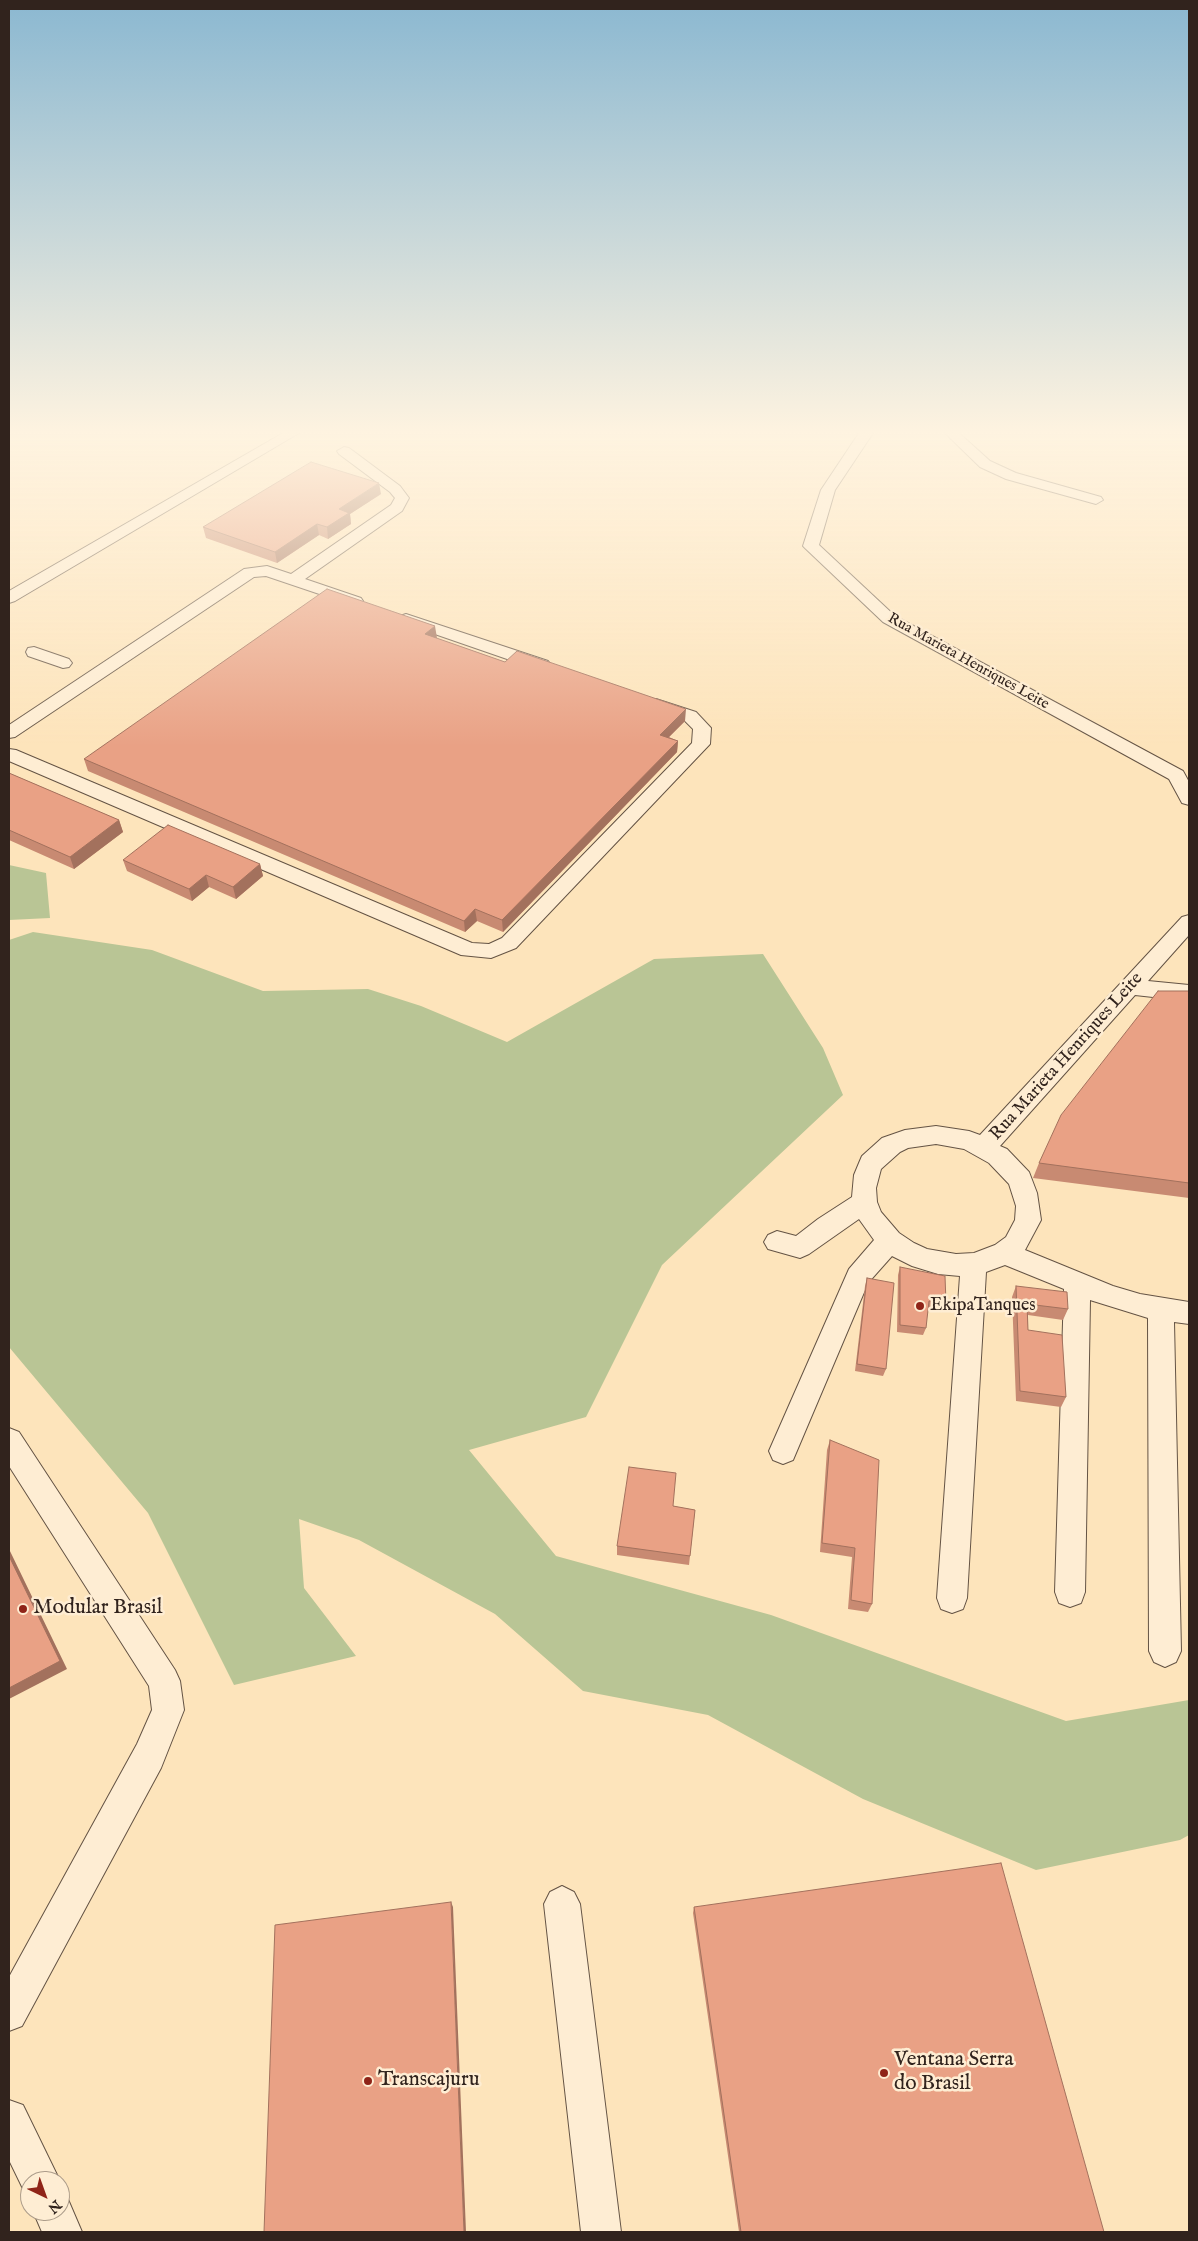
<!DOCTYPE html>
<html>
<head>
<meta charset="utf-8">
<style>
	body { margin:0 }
	#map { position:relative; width:1198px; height:2241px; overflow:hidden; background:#fde4bb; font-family:"IM FELL English",serif }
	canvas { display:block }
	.frame { position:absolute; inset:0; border:10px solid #31231d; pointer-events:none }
	.north { position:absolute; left:20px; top:2171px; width:50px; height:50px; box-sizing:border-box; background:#feedd3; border:1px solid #ac9c8a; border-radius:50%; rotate:138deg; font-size:14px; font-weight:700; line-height:20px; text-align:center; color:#31231d }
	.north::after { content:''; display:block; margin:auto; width:18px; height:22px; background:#8f2418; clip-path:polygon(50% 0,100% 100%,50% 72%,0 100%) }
</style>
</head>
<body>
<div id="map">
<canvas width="1198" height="2241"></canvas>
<div class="frame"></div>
<div class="north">N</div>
</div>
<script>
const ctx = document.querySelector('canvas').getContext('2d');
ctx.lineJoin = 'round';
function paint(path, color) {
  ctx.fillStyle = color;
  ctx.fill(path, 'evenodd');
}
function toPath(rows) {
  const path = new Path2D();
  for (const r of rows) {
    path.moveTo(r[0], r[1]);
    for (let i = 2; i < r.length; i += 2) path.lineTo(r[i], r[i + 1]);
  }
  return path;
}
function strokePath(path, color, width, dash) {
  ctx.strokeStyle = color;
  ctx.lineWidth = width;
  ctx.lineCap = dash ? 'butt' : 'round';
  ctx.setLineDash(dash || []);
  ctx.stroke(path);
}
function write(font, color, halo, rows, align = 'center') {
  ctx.font = font + ' "IM FELL English",serif';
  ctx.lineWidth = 5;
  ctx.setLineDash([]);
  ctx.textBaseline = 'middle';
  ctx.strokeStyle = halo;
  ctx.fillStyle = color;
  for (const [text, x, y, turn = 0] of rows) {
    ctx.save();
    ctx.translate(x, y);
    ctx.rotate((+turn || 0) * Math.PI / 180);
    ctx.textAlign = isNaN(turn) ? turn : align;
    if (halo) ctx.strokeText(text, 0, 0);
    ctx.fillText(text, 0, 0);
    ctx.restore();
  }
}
paint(toPath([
	[9,865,46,873,50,918,9,920],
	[33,932,152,950,263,991,368,989,421,1006,507,1042,654,959,763,954,823,1048,843,1095,662,1265,586,1417,469,1450,556,1556,771,1615,1066,1721,1189,1700,1189,1835,1180,1840,1036,1870,863,1799,708,1715,583,1691,495,1614,359,1540,299,1519,304,1588,356,1656,234,1685,148,1513,9,1347,9,940]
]), '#b9c595');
const minor = toPath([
	[283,433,299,433,15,601,9,603,9,591,283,433],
	[859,433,873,433,835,490,819,545,895,616,1183,771,1189,782,1189,805,1182,803,1169,779,883,622,806,549,803,546,821,490,859,433],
	[945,433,959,433,990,461,1016,473,1101,497,1103,500,1096,504,1006,479,980,467,945,433],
	[344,447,349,448,400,486,409,498,402,511,305,579,361,598,363,601,361,604,349,604,266,576,254,577,15,737,9,738,9,725,244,569,267,566,291,574,391,505,395,498,390,492,339,454,337,451,344,447],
	[406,614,548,661,551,665,548,669,542,670,536,669,400,622,398,619,400,616,406,614],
	[34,647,69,659,72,663,69,667,63,668,28,656,26,652,28,648,34,647],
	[656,699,696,712,711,728,710,744,516,948,491,958,461,955,9,761,9,749,16,750,472,943,489,944,502,938,692,743,693,729,684,720,650,708,647,704,650,700,656,699],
	[1189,915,1189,935,1148,981,1189,985,1189,1001,1135,995,1000,1146,1007,1149,1029,1172,1037,1193,1041,1220,1025,1250,1113,1286,1140,1294,1189,1302,1189,1324,1174,1322,1181,1651,1176,1662,1165,1667,1154,1662,1149,1651,1148,1318,1090,1300,1085,1592,1081,1603,1070,1607,1059,1603,1055,1592,1064,1289,1005,1265,986,1272,967,1598,963,1609,952,1613,941,1609,937,1598,960,1276,938,1274,912,1266,892,1256,868,1283,793,1460,783,1464,773,1460,769,1451,849,1269,874,1240,859,1219,809,1254,800,1258,768,1249,764,1242,768,1235,777,1231,796,1236,818,1219,852,1197,854,1175,859,1163,862,1156,882,1138,905,1130,936,1126,969,1131,980,1135,1182,917,1189,915],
	[936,1144,964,1149,989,1163,1009,1184,1016,1206,1015,1220,1006,1237,995,1245,974,1253,956,1254,927,1249,914,1243,899,1233,881,1212,877,1202,876,1188,881,1169,900,1152,908,1148,936,1144],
	[9,1428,19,1432,175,1670,180,1681,184,1710,161,1768,22,2026,9,2031,9,1977,137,1744,152,1710,149,1686,9,1466,9,1428],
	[562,1886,574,1892,580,1904,621,2232,581,2232,544,1904,550,1892,562,1886],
	[9,2100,23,2105,60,2181,30,2181,30,2196,26,2195,9,2160,9,2100],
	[60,2194,67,2197,82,2232,42,2232,33,2211,60,2211,60,2194]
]);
strokePath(minor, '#645344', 2);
paint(minor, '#feedd3');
paint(toPath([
	[381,494,350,514,351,524,328,539,319,535,277,563,206,538,203,527],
	[436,638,505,662,685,721,669,737,678,741,677,752,503,932,477,921,465,932,88,771,84,759],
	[9,773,119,820,123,832,74,869,9,840],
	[123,860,260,864,263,876,236,899,209,887,192,901,127,871],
	[1189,991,1189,1198,1033,1178,1039,1163],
	[900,1267,946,1303,943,1310,928,1308,926,1328,923,1335,897,1332,898,1275],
	[867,1278,886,1369,883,1376,855,1371,865,1286],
	[1016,1286,1068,1309,1063,1320,1028,1315,1028,1330,1066,1397,1061,1407,1016,1401,1012,1297],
	[830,1440,872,1604,868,1612,848,1609,852,1557,820,1552,827,1450],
	[673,1506,695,1510,689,1565,617,1555,617,1546],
	[694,1907,1104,2232,739,2232,693,1913]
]), '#c88a72');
paint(toPath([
	[379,483,381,494,350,514,351,524,328,539,327,527,339,509],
	[317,524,319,535,277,563,275,552],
	[435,626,437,638,426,646,425,634],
	[686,709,685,721,660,746,660,735],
	[678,741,677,752,503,932,502,920],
	[119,820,123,832,74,869,70,857],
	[260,864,263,876,236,899,233,887],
	[206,875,209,887,192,901,189,889],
	[475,909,477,921,465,932,464,921],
	[9,1549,67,1669,9,1699],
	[451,1902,453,1907,466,2232,464,2232]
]), '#a3715d');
const building = toPath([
	[311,462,379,483,339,509,349,513,327,527,317,524,275,552,203,527,311,462],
	[327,589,435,626,425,634,505,662,517,651,686,709,660,735,678,741,502,920,475,909,464,921,84,759,327,589],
	[9,773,119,820,70,857,9,830,9,773],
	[168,825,260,864,233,887,206,875,189,889,123,860,168,825],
	[1158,991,1189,991,1189,1183,1039,1163,1061,1115,1158,991],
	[900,1267,945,1276,946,1303,929,1301,926,1328,900,1325,900,1267],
	[867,1278,894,1283,886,1369,857,1364,867,1278],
	[1016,1286,1067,1292,1068,1309,1027,1304,1028,1330,1062,1335,1066,1397,1020,1391,1016,1286],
	[830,1440,879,1460,872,1604,851,1600,855,1548,822,1543,830,1440],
	[629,1467,676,1473,673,1506,695,1510,690,1556,617,1546,629,1467],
	[9,1556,60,1661,9,1688,9,1556],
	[1001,1863,1104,2232,741,2232,694,1907,1001,1863],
	[451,1902,464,2232,264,2232,275,1925,451,1902]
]);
paint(building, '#e9a185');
strokePath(building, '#a3715d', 1);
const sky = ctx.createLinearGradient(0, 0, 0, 746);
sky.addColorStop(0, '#8bb8d1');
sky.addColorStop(0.58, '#fef3e0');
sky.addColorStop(1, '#fef3e000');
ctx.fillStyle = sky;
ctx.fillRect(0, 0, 1198, 746);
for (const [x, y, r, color] of [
	[920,1306,5,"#8f2418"],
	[23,1609,5,"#8f2418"],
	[884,2073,5,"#8f2418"],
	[368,2081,5,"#8f2418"]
]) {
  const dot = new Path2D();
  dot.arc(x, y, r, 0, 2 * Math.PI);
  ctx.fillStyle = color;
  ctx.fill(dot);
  strokePath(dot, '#feedd3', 2);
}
write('15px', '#31231d', '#feedd3', [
	["Rua Marieta Henriques Leite",968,662,29]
]);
write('18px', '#31231d', '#feedd3', [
	["Rua Marieta Henriques Leite",1067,1057,-48]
]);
write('18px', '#31231d', '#feedd3', [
	["EkipaTanques",930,1306]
], 'left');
write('21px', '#31231d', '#feedd3', [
	["Modular Brasil",33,1609],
	["Ventana Serra",894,2061],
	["do Brasil",894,2085],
	["Transcajuru",378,2081]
], 'left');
</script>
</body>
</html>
